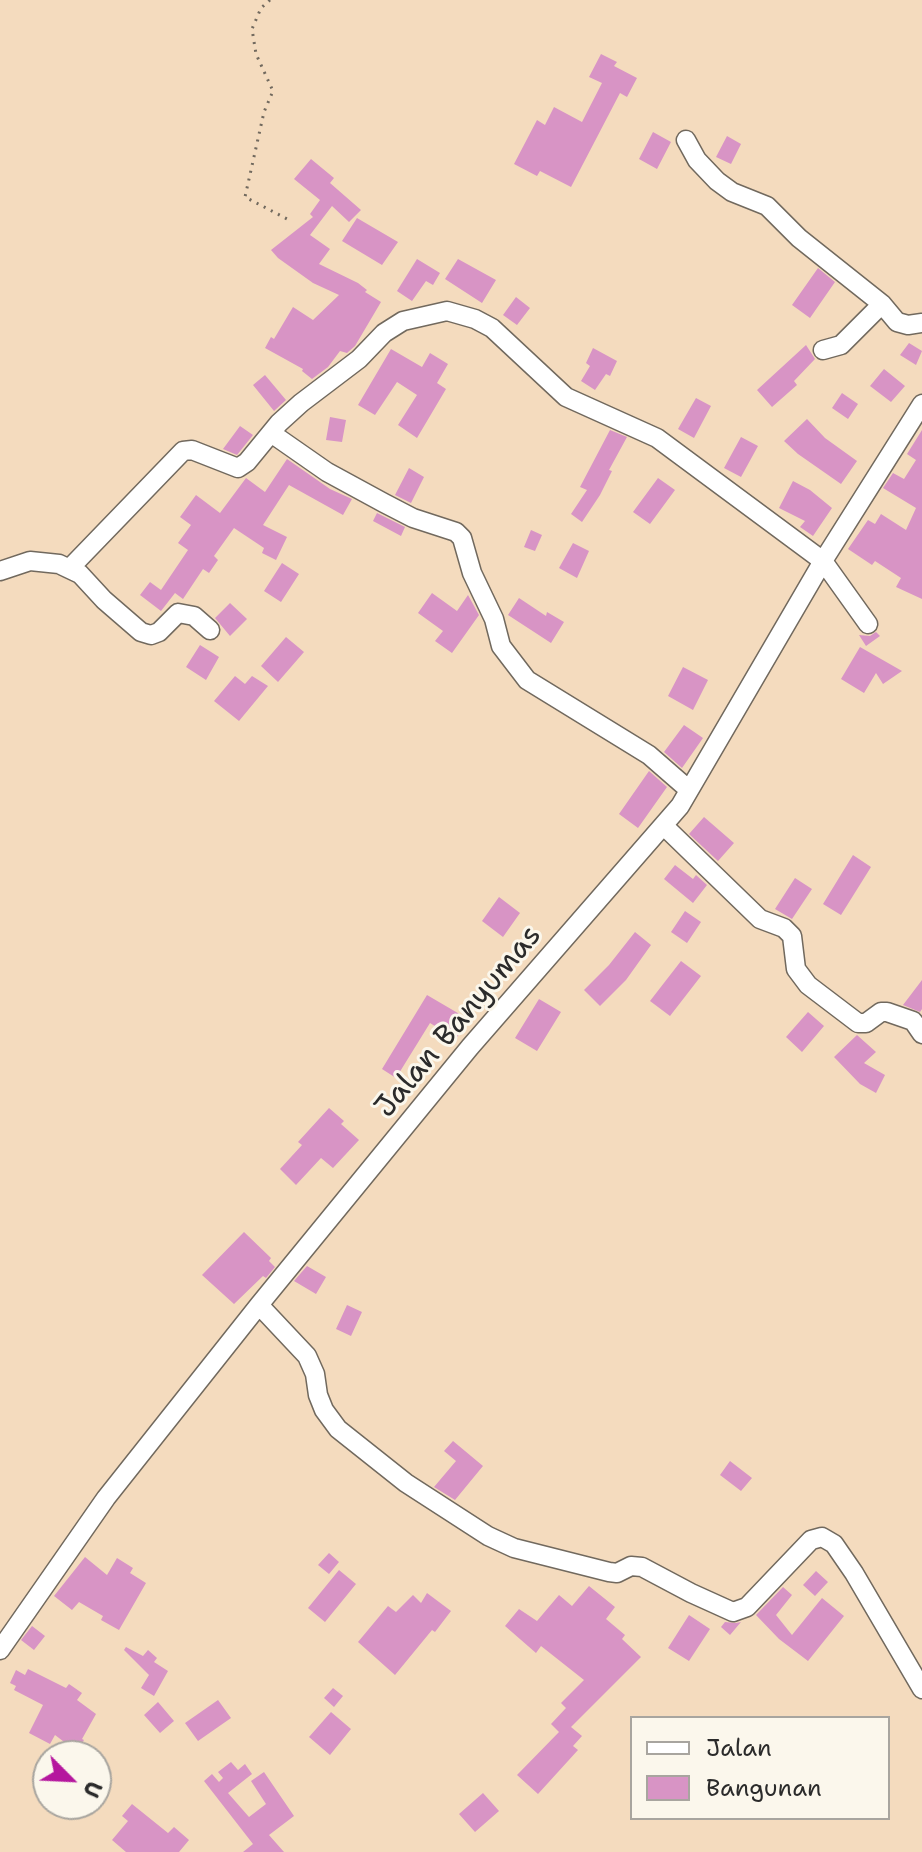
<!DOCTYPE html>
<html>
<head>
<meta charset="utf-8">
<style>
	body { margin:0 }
	#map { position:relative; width:922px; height:1852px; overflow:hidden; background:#f4dbbe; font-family:"Shantell Sans",sans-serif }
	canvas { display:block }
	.legend { position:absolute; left:630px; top:1716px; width:260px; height:104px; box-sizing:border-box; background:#fbf7ec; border:2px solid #a8a59f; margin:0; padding:10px 14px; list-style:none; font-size:24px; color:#2b2b2b }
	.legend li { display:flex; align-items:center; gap:16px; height:40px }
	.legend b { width:40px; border:2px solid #a8a59f }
	.north { position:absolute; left:32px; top:1740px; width:80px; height:80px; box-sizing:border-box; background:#fbf7ec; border:2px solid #a8a59f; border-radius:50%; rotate:114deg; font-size:22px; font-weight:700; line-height:32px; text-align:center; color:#2b2b2b }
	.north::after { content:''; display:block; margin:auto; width:28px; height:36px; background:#b5179e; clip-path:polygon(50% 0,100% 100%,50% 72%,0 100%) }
</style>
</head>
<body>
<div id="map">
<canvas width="922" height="1852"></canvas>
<ul class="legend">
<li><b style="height:10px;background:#fff"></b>Jalan</li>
<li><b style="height:22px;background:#d894c5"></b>Bangunan</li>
</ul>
<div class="north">U</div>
</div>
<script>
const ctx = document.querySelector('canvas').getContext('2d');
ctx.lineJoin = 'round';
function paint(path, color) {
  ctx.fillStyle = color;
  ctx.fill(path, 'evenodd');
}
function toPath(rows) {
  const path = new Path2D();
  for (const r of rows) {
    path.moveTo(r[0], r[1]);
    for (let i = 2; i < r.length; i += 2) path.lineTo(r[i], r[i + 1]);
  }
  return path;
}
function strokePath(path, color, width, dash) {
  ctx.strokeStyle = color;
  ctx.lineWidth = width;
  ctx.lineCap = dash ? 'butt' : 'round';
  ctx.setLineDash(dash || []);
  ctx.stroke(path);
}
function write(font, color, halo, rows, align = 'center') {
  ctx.font = font + ' "Shantell Sans",sans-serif';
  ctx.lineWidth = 6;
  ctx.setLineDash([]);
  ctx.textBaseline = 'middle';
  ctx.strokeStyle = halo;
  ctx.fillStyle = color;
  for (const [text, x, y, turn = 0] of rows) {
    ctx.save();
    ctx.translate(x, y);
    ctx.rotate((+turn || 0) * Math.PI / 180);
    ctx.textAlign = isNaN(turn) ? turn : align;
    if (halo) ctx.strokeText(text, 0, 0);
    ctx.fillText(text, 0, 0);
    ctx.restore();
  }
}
paint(toPath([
	[601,54,617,62,614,66,637,78,627,97,620,93,571,187,540,171,537,176,514,164,537,120,545,125,554,107,582,122,602,83,589,77],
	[653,132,671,142,657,169,639,159],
	[727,136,741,144,731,164,716,157],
	[311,159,334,178,330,183,361,210,349,222,332,206,310,235,330,249,319,264,358,283,367,290,365,292,381,302,355,346,347,353,340,351,328,367,312,379,302,371,303,369,265,348,271,337,274,339,293,307,313,320,339,295,313,283,278,258,271,250,313,217,310,214,320,200,294,179],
	[357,218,398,242,382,265,342,241],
	[417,259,440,273,433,285,426,281,412,301,397,291],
	[458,259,496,280,482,303,445,279],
	[818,268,835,282,810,318,792,305],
	[516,297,530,308,517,325,503,315],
	[909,343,922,351,916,365,900,355],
	[806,345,815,359,794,381,797,385,772,407,757,390],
	[593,348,617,361,610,376,606,374,595,390,581,381,590,366,586,363],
	[391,349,422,367,430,353,448,364,437,383,446,389,417,438,398,425,417,395,397,382,375,415,358,405],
	[884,369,905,386,891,402,870,386],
	[265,375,286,400,274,411,253,385],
	[842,393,858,404,848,419,832,408],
	[696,398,711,406,694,438,678,429],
	[330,417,346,420,342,442,326,440],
	[807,419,825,438,857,461,841,484,798,454,784,441],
	[240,426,253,435,237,455,223,449],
	[610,430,627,437,609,470,612,471,600,495,582,522,571,514,587,490,580,487],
	[922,430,922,599,896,587,901,578,875,561,872,565,848,549,868,520,875,524,881,514,906,530,916,508,883,488,893,473,904,479,916,460,907,454],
	[741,437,758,446,741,477,724,468],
	[287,459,330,489,352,499,343,515,289,485,263,525,287,537,276,560,262,553,264,548,234,528,214,556,218,560,209,573,203,569,183,599,175,593,161,611,140,595,150,582,161,590,188,550,178,543,191,525,180,517,196,495,220,513,246,478,265,492],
	[409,468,424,477,411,503,395,495],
	[658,478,675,490,650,524,633,512],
	[793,481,810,490,832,508,813,536,800,527,805,521,779,508],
	[377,513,405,527,401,536,373,521],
	[531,530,542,535,535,551,524,547],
	[573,543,589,551,577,578,559,568],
	[282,563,299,574,281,602,264,591],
	[432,593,457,611,468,595,479,615,452,653,435,641,443,631,418,613],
	[519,598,546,616,547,612,564,622,551,643,508,615],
	[230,603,247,619,230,636,215,618],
	[876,632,880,636,866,646,859,635,870,636],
	[286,637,304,652,278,682,261,666],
	[200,645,219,657,206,680,186,667],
	[860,647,902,671,883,684,876,673,864,693,841,679],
	[683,667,708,680,693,710,668,696],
	[235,676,245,684,252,676,268,686,239,721,214,701],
	[684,725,703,738,682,768,664,752],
	[649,771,667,787,638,828,619,814],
	[704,817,734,843,718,861,689,834],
	[853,855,871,867,841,915,823,904],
	[675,865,693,879,696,875,707,885,693,903,664,879],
	[795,878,812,889,792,919,775,909],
	[499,897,520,913,503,937,482,921],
	[685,911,701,922,687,943,671,932],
	[635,932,651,945,626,980,600,1006,584,990,609,965],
	[681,961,701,976,670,1016,650,1001],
	[922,980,922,1009,920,1012,903,1005],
	[427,995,468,1019,456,1039,430,1023,396,1078,382,1069],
	[539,999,561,1012,537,1051,515,1038],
	[808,1012,824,1026,802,1052,786,1037],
	[857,1035,876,1052,864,1063,885,1075,876,1093,860,1084,834,1057],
	[329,1108,344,1121,341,1124,359,1140,333,1168,321,1158,296,1185,280,1169,302,1145,298,1142],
	[244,1232,271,1258,269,1261,275,1267,266,1278,263,1276,234,1304,202,1275],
	[307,1266,326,1277,316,1294,294,1281],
	[347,1305,362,1312,351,1336,336,1329],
	[453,1441,483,1466,455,1500,434,1487,456,1461,444,1451],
	[730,1461,752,1478,741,1491,720,1475],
	[329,1553,339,1562,329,1574,318,1565],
	[85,1557,107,1575,117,1558,133,1568,130,1573,146,1583,119,1630,101,1620,103,1616,79,1602,72,1610,54,1596],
	[339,1570,356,1584,325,1622,308,1608],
	[816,1571,828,1582,815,1596,803,1585],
	[589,1586,615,1607,606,1619,625,1635,622,1639,641,1657,571,1727,582,1736,573,1746,578,1750,538,1794,517,1775,559,1732,551,1724,566,1708,561,1703,584,1680,541,1646,536,1653,505,1626,519,1609,537,1621,559,1595,572,1606],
	[783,1587,792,1595,776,1615,792,1635,822,1598,844,1616,808,1661,779,1639,756,1615],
	[427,1593,451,1611,435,1632,432,1630,395,1675,358,1642,388,1606,396,1612,413,1595,421,1603],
	[689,1615,710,1629,689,1661,668,1648],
	[725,1622,736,1623,741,1622,730,1635,721,1627],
	[32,1626,45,1636,34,1650,21,1640],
	[126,1647,143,1656,148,1650,157,1658,154,1662,168,1671,154,1696,141,1688,149,1675,124,1650],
	[28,1669,66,1688,69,1684,82,1693,77,1700,96,1714,82,1739,84,1740,76,1751,55,1735,50,1744,29,1733,43,1705,14,1690,16,1686,10,1683,16,1670,25,1675],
	[333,1688,343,1696,334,1707,324,1698],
	[218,1700,231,1718,198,1741,185,1723],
	[158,1702,174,1721,160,1733,144,1715],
	[331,1712,351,1729,330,1755,309,1737],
	[231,1762,238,1770,245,1764,252,1774,228,1793,249,1817,266,1804,251,1781,264,1772,294,1816,269,1835,284,1852,243,1852,253,1844,204,1781,212,1774,219,1782,223,1778,218,1772],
	[483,1793,499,1811,475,1832,459,1814],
	[132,1804,168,1833,174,1827,189,1840,179,1852,126,1852,112,1840,128,1821,122,1816]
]), '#d894c5');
const minor = toPath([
	[686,140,697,160,717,181,732,192,767,206,799,238,882,304,897,322,908,325,922,323],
	[823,350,841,345,882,304],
	[271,433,327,472,384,503,413,518,456,532,462,538,472,573,494,619,501,646,527,680,649,755,688,789],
	[70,568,183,451,192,450,238,468,247,462,279,423,301,403,359,359,384,333,403,321,447,311,475,319,492,328,566,397,657,438,823,561,868,624],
	[0,571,30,561,59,564,80,574,104,600,141,632,151,635,159,632,178,613,194,616,210,630],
	[664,826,760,919,784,928,792,936,796,969,808,985,858,1023,866,1023,881,1012,887,1012,913,1021,922,1034],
	[259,1305,307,1356,315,1374,318,1395,324,1410,338,1429,406,1483,488,1536,514,1548,609,1572,617,1573,631,1566,642,1567,691,1593,733,1612,747,1607,811,1540,822,1537,834,1544,854,1573,922,1689],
	[0,1650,106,1498,259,1305,470,1047,680,806,823,561,922,404]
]);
strokePath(minor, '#71695e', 21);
strokePath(toPath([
	[270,0,261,8,252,29,256,54,273,91,264,112,245,197,291,221]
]), '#71695e', 3, [2, 6]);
strokePath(minor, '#fff', 18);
write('30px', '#2b2b2b', '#fbf7ec', [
	["Jalan Banyumas",459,1022,-50]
]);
</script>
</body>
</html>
